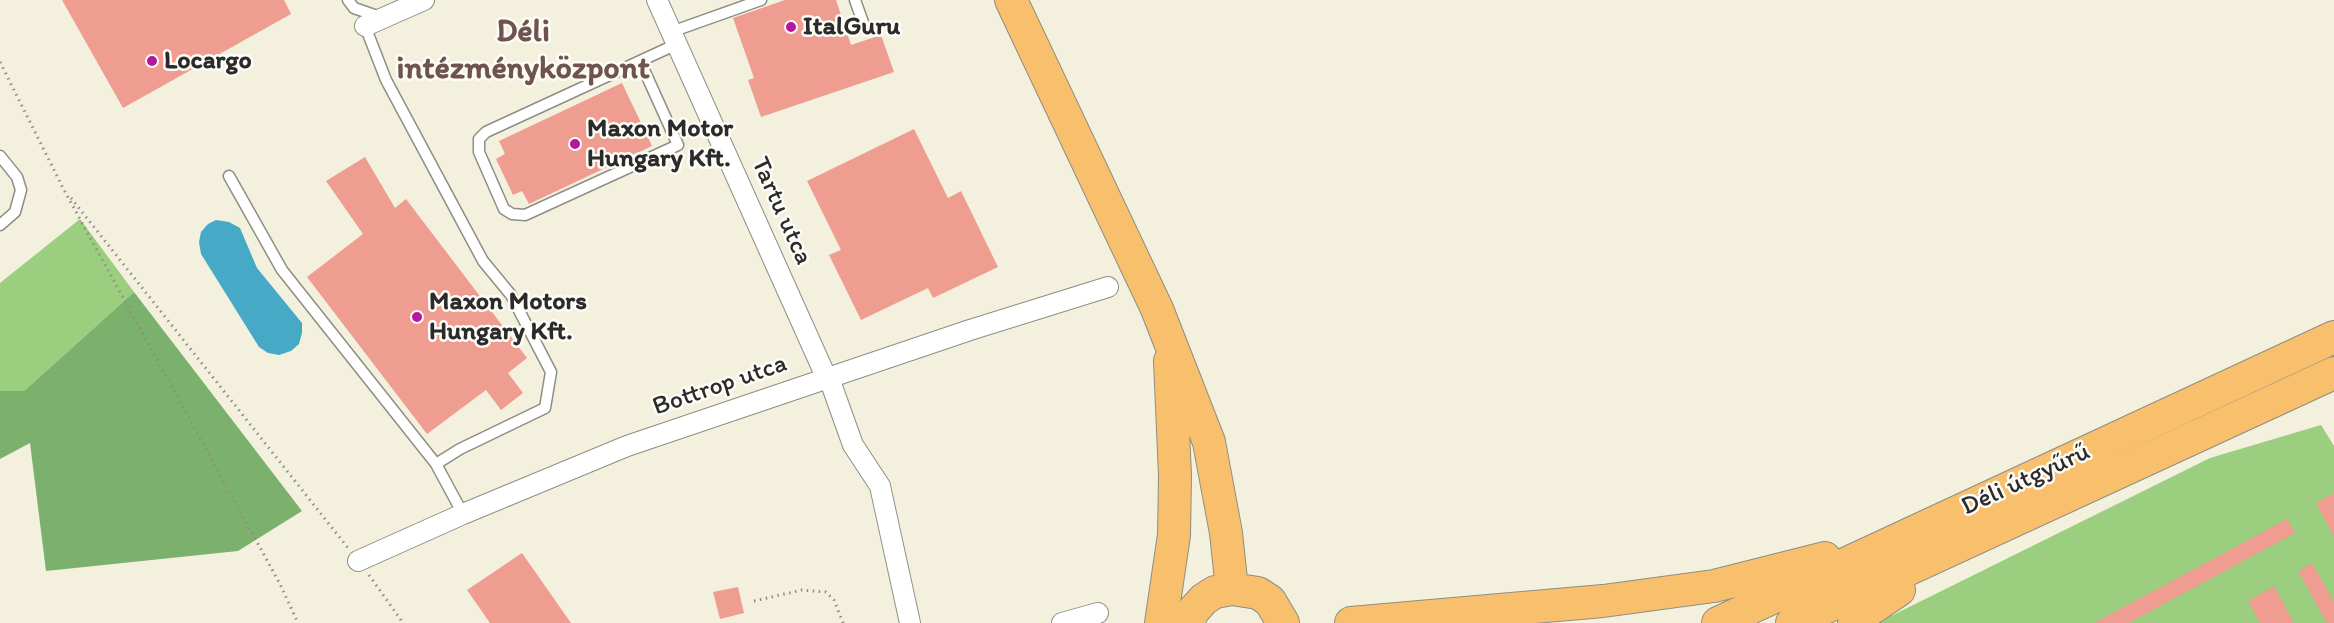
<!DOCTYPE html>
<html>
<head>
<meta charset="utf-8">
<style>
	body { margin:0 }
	canvas { display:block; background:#f3f0de }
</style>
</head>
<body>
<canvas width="2334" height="623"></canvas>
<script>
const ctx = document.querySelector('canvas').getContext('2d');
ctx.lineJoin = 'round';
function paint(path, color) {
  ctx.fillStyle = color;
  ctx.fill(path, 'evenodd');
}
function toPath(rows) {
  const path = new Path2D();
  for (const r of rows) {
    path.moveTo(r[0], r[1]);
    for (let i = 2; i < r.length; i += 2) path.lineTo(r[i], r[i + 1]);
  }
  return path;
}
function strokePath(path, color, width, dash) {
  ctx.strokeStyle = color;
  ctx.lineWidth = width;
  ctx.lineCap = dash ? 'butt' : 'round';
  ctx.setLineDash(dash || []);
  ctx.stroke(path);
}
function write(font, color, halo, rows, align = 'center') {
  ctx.font = font + ' Itim,sans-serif';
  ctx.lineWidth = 5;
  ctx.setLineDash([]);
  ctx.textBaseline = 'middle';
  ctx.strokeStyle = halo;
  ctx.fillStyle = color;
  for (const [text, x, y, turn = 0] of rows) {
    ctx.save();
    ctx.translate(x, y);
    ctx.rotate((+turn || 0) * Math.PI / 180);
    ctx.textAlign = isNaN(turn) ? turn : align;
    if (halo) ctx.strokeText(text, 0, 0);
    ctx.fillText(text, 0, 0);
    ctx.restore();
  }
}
paint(toPath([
	[80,219,134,292,24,391,0,391,0,283],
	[2321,425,2334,446,2334,623,1864,623,1893,615,2210,458]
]), '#9bce7e');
paint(toPath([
	[134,292,302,511,238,551,46,571,30,443,0,459,0,391,24,391]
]), '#7cb16d');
paint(toPath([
	[216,220,229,222,240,228,257,268,302,323,302,333,299,344,291,351,279,355,268,353,259,347,201,254,199,242,201,232,208,224]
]), '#46aac6');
paint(toPath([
	[62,0,284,0,291,14,123,108],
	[785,0,836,0,851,45,881,35,894,72,761,117,748,80,754,78,733,18],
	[622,83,652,146,529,204,522,191,513,195,496,159,505,154,499,141],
	[914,129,948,198,961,191,998,267,933,298,928,288,861,320,829,255,841,250,807,181],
	[365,157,395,208,406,199,527,358,508,373,523,393,501,410,486,390,427,434,307,277,363,234,326,181],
	[2334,493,2334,537,2316,503],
	[2287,519,2295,533,2234,566,2129,623,2094,623],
	[522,553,571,623,490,623,467,590],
	[2312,563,2334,602,2334,623,2327,623,2298,571],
	[2274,586,2294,623,2260,623,2248,601],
	[738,587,744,613,720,619,713,592]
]), '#ee9d90');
const service = toPath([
	[348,0,354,8,383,18],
	[855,0,865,28],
	[365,26,386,80,483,261,511,295,551,372,545,408,460,449,436,464],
	[671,32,761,0],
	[640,61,678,145,525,215,512,214,504,209,479,152,479,139,486,132,677,44],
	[0,156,17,177,21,190,15,212,0,225],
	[229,176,282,270,436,464,463,514]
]);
const minor = toPath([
	[657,0,827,379],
	[365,26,424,0],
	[829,378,853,445,880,486,910,623],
	[358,561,463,514,627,446,970,330,1108,287],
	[1062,623,1098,613]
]);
const primary = toPath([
	[1011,0,1157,309,1209,442,1226,533,1232,589],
	[1161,623,1174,535,1175,476,1170,361],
	[1187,623,1194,610,1204,599,1215,592,1232,589,1258,593,1270,601,1283,623],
	[1351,623,1603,601,1714,586,1825,558],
	[1718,623,2334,337],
	[1792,623,2334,373],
	[1854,623,1869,610,1899,590]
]);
strokePath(service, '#8f8e84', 13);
strokePath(minor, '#8f8e84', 22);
strokePath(primary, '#8f8e84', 34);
strokePath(toPath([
	[0,62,64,190,280,584,298,623],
	[71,198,348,548],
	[369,575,403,623],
	[754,601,802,590,826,592,834,600,843,623]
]), '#8f8e84', 3, [1.5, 4.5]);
strokePath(service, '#fff', 10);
strokePath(minor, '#fff', 20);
strokePath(primary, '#f8bf6c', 32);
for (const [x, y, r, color] of [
	[791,27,6,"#b5179e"],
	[152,61,6,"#b5179e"],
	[575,144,6,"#b5179e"],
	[417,317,6,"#b5179e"]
]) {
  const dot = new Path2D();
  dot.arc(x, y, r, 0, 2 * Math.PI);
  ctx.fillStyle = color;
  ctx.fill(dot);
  strokePath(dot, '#fdfcf7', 2);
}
write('bold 26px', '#2b2b2b', '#fdfcf7', [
	["ItalGuru",803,27],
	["Locargo",164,61],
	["Maxon Motor",587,129],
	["Hungary Kft.",587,159],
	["Maxon Motors",429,302],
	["Hungary Kft.",429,332]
], 'left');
write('26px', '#2b2b2b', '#fdfcf7', [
	["Tartu utca",781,211,66],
	["Bottrop utca",720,386,-19],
	["Déli útgyűrű",2026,480,-25]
]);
write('bold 32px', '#6f534e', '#fdfcf7', [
	["Déli",523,33],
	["intézményközpont",523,70]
]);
</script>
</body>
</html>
